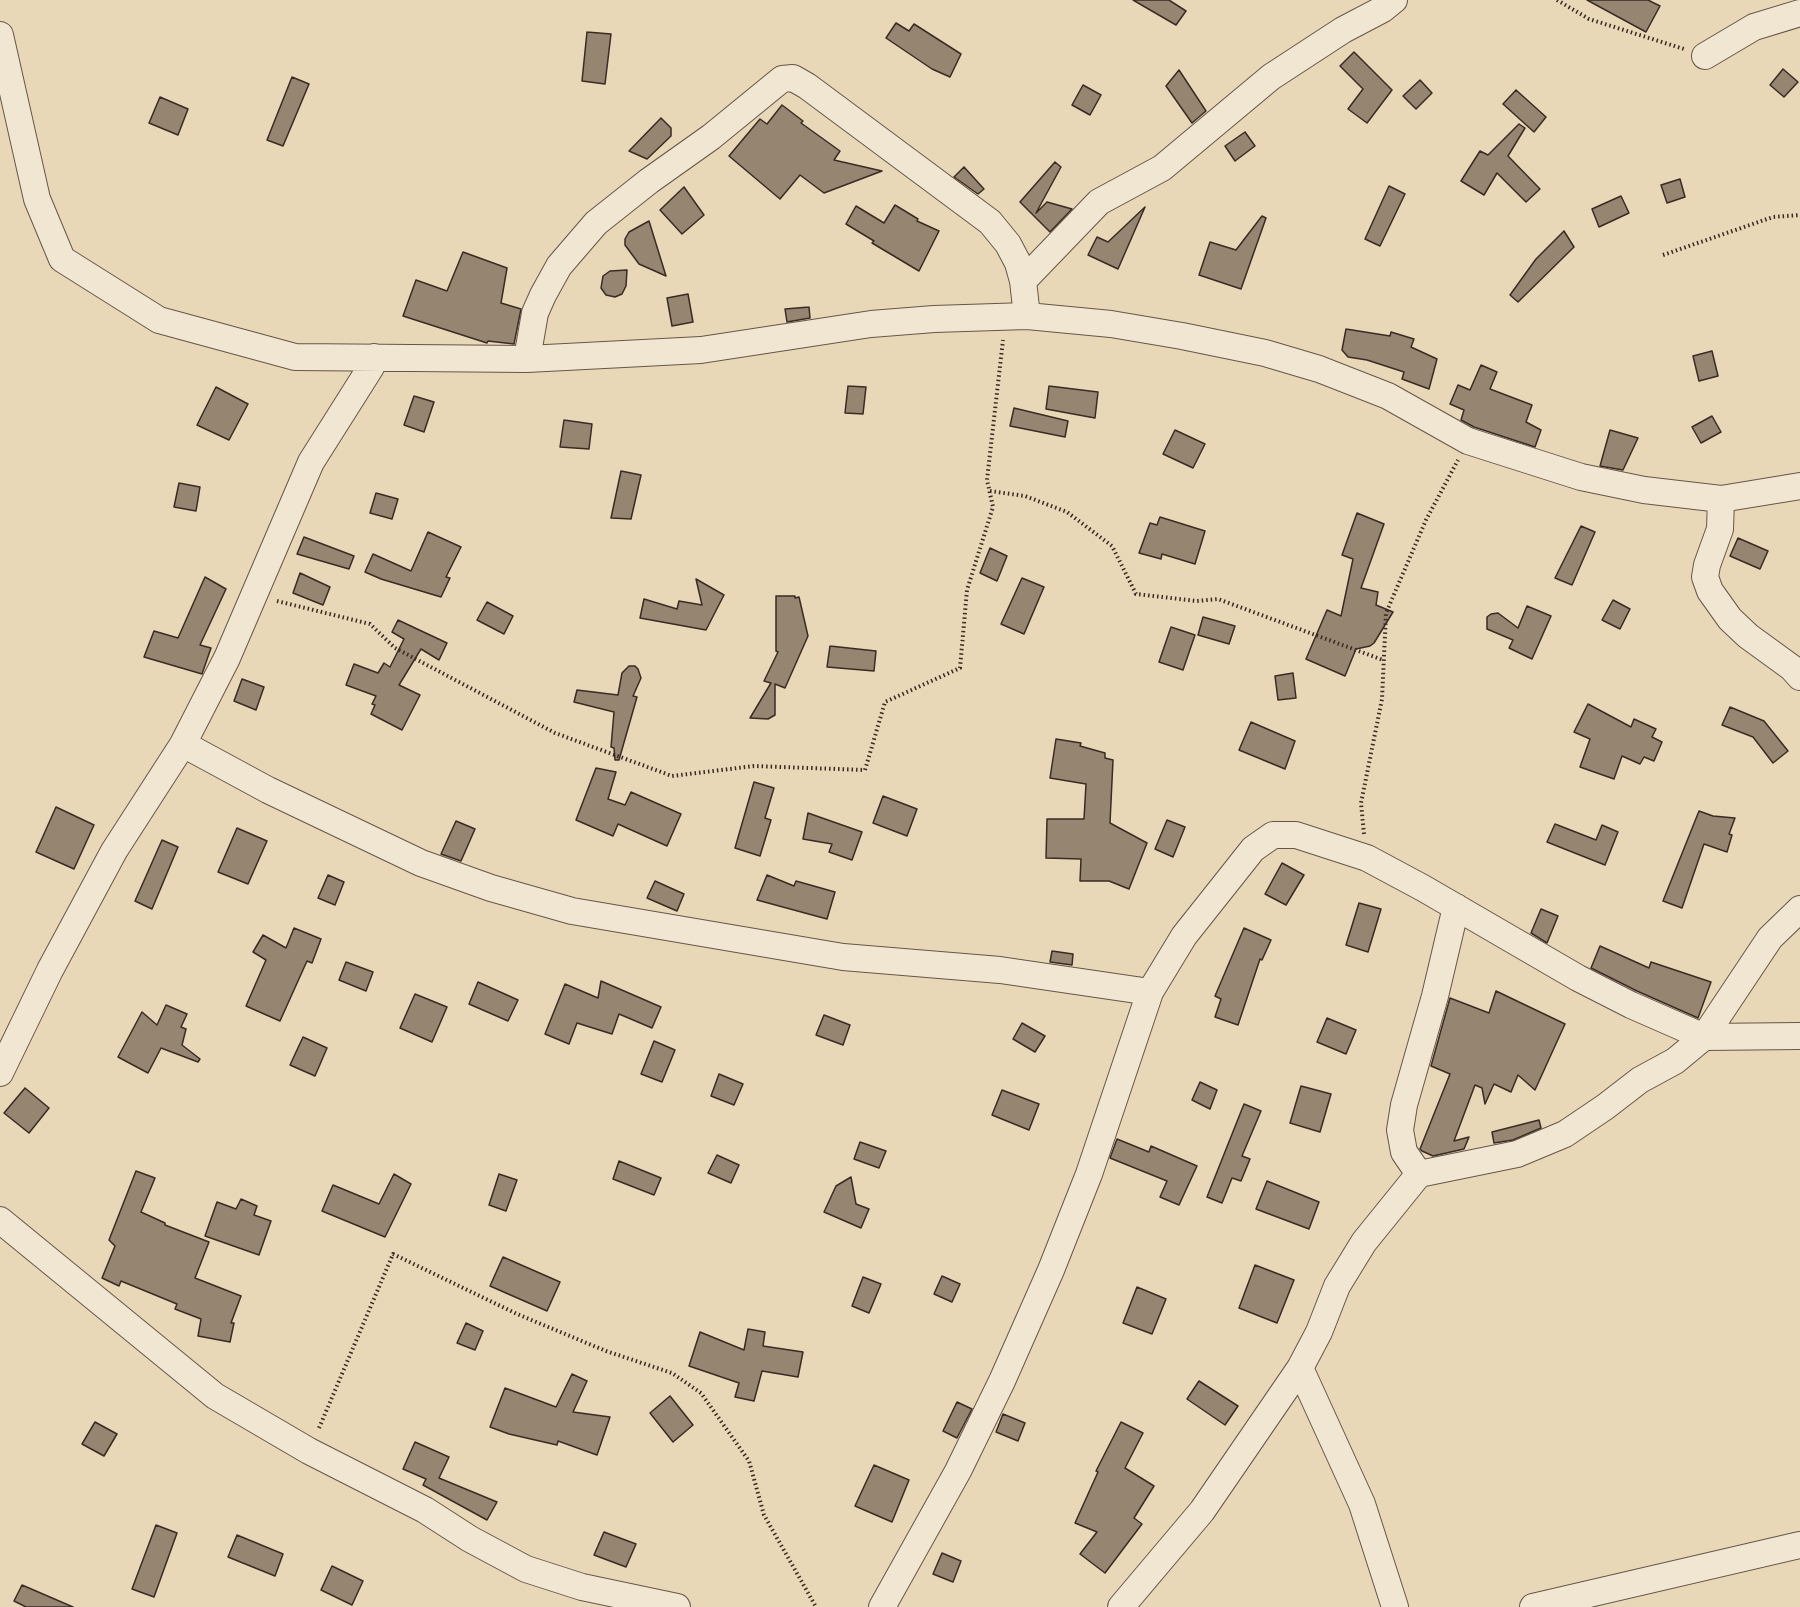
<!DOCTYPE html>
<html>
<head>
<meta charset="utf-8">
<style>
	body { margin:0 }
	canvas { display:block; background:#e9d8b8 }
</style>
</head>
<body>
<canvas width="1800" height="1607"></canvas>
<script>
const ctx = document.querySelector('canvas').getContext('2d');
ctx.lineJoin = 'round';
function paint(path, color) {
  ctx.fillStyle = color;
  ctx.fill(path, 'evenodd');
}
function toPath(rows) {
  const path = new Path2D();
  for (const r of rows) {
    path.moveTo(r[0], r[1]);
    for (let i = 2; i < r.length; i += 2) path.lineTo(r[i], r[i + 1]);
  }
  return path;
}
function strokePath(path, color, width, dash) {
  ctx.strokeStyle = color;
  ctx.lineWidth = width;
  ctx.lineCap = dash ? 'butt' : 'round';
  ctx.setLineDash(dash || []);
  ctx.stroke(path);
}
const building = toPath([
	[1133,0,1169,0,1186,11,1176,25,1133,0],
	[1587,0,1648,0,1660,6,1646,32,1587,0],
	[896,23,909,31,914,24,961,54,950,77,932,69,886,38,896,23],
	[587,32,611,34,605,84,582,81,587,32],
	[1354,52,1392,90,1367,123,1348,109,1363,89,1340,66,1354,52],
	[1783,69,1798,82,1784,97,1770,85,1783,69],
	[1179,70,1206,111,1192,123,1166,86,1179,70],
	[292,77,309,84,283,146,267,140,292,77],
	[1420,80,1432,93,1416,109,1403,96,1420,80],
	[1083,85,1101,95,1090,115,1072,105,1083,85],
	[1516,90,1546,117,1534,132,1503,104,1516,90],
	[160,97,188,109,178,135,149,123,160,97],
	[782,105,803,121,801,123,840,151,834,160,882,171,824,193,800,175,780,199,729,156,760,119,767,124,782,105],
	[661,118,671,128,671,136,647,159,629,151,661,118],
	[1519,124,1525,128,1508,156,1540,189,1526,202,1497,173,1484,195,1461,181,1480,151,1488,155,1519,124],
	[1245,132,1255,146,1235,161,1225,146,1245,132],
	[1055,162,1061,167,1036,213,1047,202,1072,209,1050,232,1020,202,1055,162],
	[964,167,984,189,978,194,954,177,964,167],
	[1680,179,1685,197,1667,203,1661,185,1680,179],
	[1389,186,1405,194,1380,246,1365,239,1389,186],
	[684,187,704,215,682,234,660,210,684,187],
	[1621,196,1629,213,1599,227,1592,209,1621,196],
	[895,205,918,219,917,221,939,231,919,271,872,243,874,241,846,224,856,206,884,223,895,205],
	[1145,207,1118,269,1088,255,1097,237,1108,242,1145,207],
	[1262,216,1266,218,1241,289,1199,275,1210,242,1236,250,1262,216],
	[649,221,666,276,639,264,625,245,625,239,629,232,649,221],
	[1564,231,1574,247,1518,302,1510,295,1536,259,1564,231],
	[463,252,507,268,501,303,521,309,514,344,488,341,487,343,403,316,416,280,447,291,463,252],
	[627,270,626,286,622,294,615,297,606,295,601,288,603,276,610,271,627,270],
	[688,294,693,322,672,326,667,298,688,294],
	[809,307,810,318,787,322,785,309,809,307],
	[1346,329,1390,336,1391,332,1414,339,1411,347,1437,359,1429,389,1402,379,1404,372,1367,360,1348,357,1342,350,1346,329],
	[1712,351,1718,376,1699,381,1693,356,1712,351],
	[1481,365,1497,372,1490,389,1532,405,1526,422,1541,430,1535,447,1474,427,1461,420,1464,410,1450,404,1458,385,1470,390,1481,365],
	[848,386,866,387,863,414,845,413,848,386],
	[1049,386,1098,392,1095,418,1046,409,1049,386],
	[216,387,248,404,229,440,197,425,216,387],
	[414,396,434,402,424,432,404,425,414,396],
	[1014,408,1068,421,1065,437,1010,426,1014,408],
	[1712,416,1721,432,1701,443,1692,427,1712,416],
	[564,420,592,424,589,449,560,447,564,420],
	[1175,430,1205,444,1193,468,1163,454,1175,430],
	[1610,430,1638,438,1623,470,1600,466,1610,430],
	[621,471,641,475,631,519,611,518,621,471],
	[179,483,200,487,196,511,174,507,179,483],
	[376,493,398,499,392,519,370,513,376,493],
	[1357,513,1384,524,1361,588,1378,592,1376,605,1393,612,1374,643,1370,646,1356,649,1345,676,1306,659,1327,610,1341,616,1353,559,1342,555,1357,513],
	[1160,517,1205,531,1195,564,1162,554,1161,559,1139,553,1150,523,1157,525,1160,517],
	[1581,526,1595,532,1572,585,1555,578,1581,526],
	[428,532,461,547,446,577,450,578,441,597,381,579,365,572,373,554,411,571,428,532],
	[304,537,354,556,349,569,297,554,304,537],
	[1738,538,1768,551,1760,569,1730,556,1738,538],
	[990,548,1007,556,997,581,980,573,990,548],
	[300,573,330,587,323,605,293,593,300,573],
	[205,577,226,589,200,645,211,648,202,674,144,657,154,631,178,638,205,577],
	[1022,578,1044,587,1024,634,1001,624,1022,578],
	[696,579,724,595,706,630,640,618,644,599,677,609,679,601,702,605,696,579],
	[776,596,795,596,795,598,799,597,808,636,785,688,775,684,775,715,768,719,750,718,771,683,764,681,778,652,776,651,776,596],
	[1613,600,1630,609,1620,629,1602,620,1613,600],
	[487,602,513,616,504,634,477,620,487,602],
	[1527,606,1551,616,1532,659,1509,648,1513,640,1487,629,1487,617,1491,614,1498,613,1518,628,1527,606],
	[1203,617,1235,626,1229,644,1198,635,1203,617],
	[398,620,447,643,439,660,421,649,399,685,420,695,402,730,371,714,375,705,372,704,376,696,346,685,354,664,378,673,384,663,390,667,404,639,392,632,398,620],
	[1171,627,1195,635,1183,670,1159,662,1171,627],
	[830,646,876,651,874,671,827,667,830,646],
	[629,666,635,666,638,669,641,678,633,696,637,697,619,760,615,760,614,748,611,747,614,712,574,702,577,690,618,695,622,673,629,666],
	[1293,673,1296,698,1278,700,1275,676,1293,673],
	[242,679,264,687,256,710,234,701,242,679],
	[1588,704,1631,727,1634,719,1656,729,1652,737,1662,742,1654,761,1644,757,1640,764,1622,756,1614,779,1580,767,1590,739,1574,732,1588,704],
	[1730,707,1764,721,1788,751,1773,763,1753,737,1722,725,1730,707],
	[1251,722,1295,741,1285,769,1239,750,1251,722],
	[1056,739,1081,743,1080,746,1105,753,1105,758,1113,760,1110,823,1147,843,1129,889,1109,881,1080,881,1081,859,1046,858,1047,819,1084,819,1086,784,1050,778,1056,739],
	[596,768,616,772,608,799,625,805,631,792,681,814,667,846,618,824,613,836,576,820,596,768],
	[754,782,774,788,765,818,771,820,760,856,735,848,754,782],
	[883,796,917,809,907,836,873,823,883,796],
	[56,807,94,825,74,869,36,852,56,807],
	[1699,811,1713,816,1735,818,1729,834,1732,835,1727,852,1704,844,1682,908,1663,901,1699,811],
	[808,813,862,832,852,860,829,852,832,844,803,839,808,813],
	[1167,820,1185,827,1173,857,1155,849,1167,820],
	[456,821,475,829,461,861,441,854,456,821],
	[1555,824,1596,840,1602,825,1618,832,1605,865,1547,842,1555,824],
	[237,828,267,841,248,884,218,872,237,828],
	[162,840,178,847,152,909,135,901,162,840],
	[1282,863,1304,875,1286,905,1265,894,1282,863],
	[328,875,344,882,335,905,318,898,328,875],
	[767,875,794,886,796,881,835,892,827,919,757,900,767,875],
	[655,881,684,894,677,911,647,898,655,881],
	[1359,903,1381,909,1368,952,1346,945,1359,903],
	[1541,909,1558,916,1547,943,1531,933,1541,909],
	[294,928,321,939,312,963,307,961,280,1021,246,1006,266,960,253,952,263,935,286,948,294,928],
	[1244,928,1271,940,1262,960,1260,959,1238,1025,1215,1017,1221,999,1215,996,1244,928],
	[1600,946,1649,968,1651,962,1711,982,1698,1018,1637,991,1591,968,1600,946],
	[1052,951,1073,954,1072,965,1050,962,1052,951],
	[346,962,373,972,366,991,339,980,346,962],
	[601,981,661,1007,652,1028,619,1014,612,1034,577,1023,569,1044,545,1034,565,984,598,998,601,981],
	[478,982,518,1000,508,1021,469,1004,478,982],
	[1496,991,1565,1024,1535,1090,1518,1075,1511,1092,1494,1084,1485,1104,1482,1088,1475,1085,1454,1141,1469,1137,1464,1149,1433,1156,1422,1151,1420,1149,1450,1074,1431,1066,1450,998,1489,1013,1496,991],
	[415,994,447,1007,432,1042,400,1028,415,994],
	[166,1005,187,1014,181,1027,186,1029,182,1045,200,1059,198,1062,161,1048,148,1073,118,1057,142,1012,157,1025,166,1005],
	[824,1015,850,1025,843,1045,816,1035,824,1015],
	[1327,1018,1356,1030,1346,1054,1317,1042,1327,1018],
	[1022,1023,1045,1036,1035,1052,1013,1039,1022,1023],
	[303,1037,327,1048,315,1076,290,1065,303,1037],
	[654,1041,675,1050,662,1082,641,1074,654,1041],
	[719,1074,743,1084,734,1105,711,1096,719,1074],
	[1200,1082,1217,1090,1210,1109,1192,1100,1200,1082],
	[1301,1086,1331,1094,1320,1132,1290,1123,1301,1086],
	[25,1088,49,1108,29,1133,4,1113,25,1088],
	[1002,1090,1039,1104,1029,1130,992,1115,1002,1090],
	[1244,1104,1261,1111,1242,1156,1250,1159,1241,1181,1232,1178,1222,1203,1207,1197,1244,1104],
	[1539,1120,1541,1128,1513,1140,1494,1143,1492,1132,1539,1120],
	[1117,1139,1149,1152,1151,1146,1197,1166,1179,1205,1160,1197,1167,1181,1110,1158,1117,1139],
	[860,1142,886,1151,879,1168,854,1159,860,1142],
	[717,1155,739,1165,731,1183,708,1173,717,1155],
	[619,1161,661,1178,654,1195,613,1179,619,1161],
	[136,1171,155,1178,141,1212,165,1223,165,1225,209,1242,195,1278,241,1296,231,1323,234,1323,230,1342,198,1336,201,1319,175,1309,177,1304,121,1281,119,1286,102,1278,115,1246,109,1240,136,1171],
	[394,1174,411,1184,385,1237,322,1211,333,1185,379,1204,394,1174],
	[499,1174,517,1180,506,1211,489,1205,499,1174],
	[851,1177,856,1204,869,1209,861,1228,824,1212,836,1186,851,1177],
	[1267,1181,1319,1202,1309,1229,1256,1209,1267,1181],
	[241,1199,257,1206,254,1215,271,1221,259,1255,205,1236,217,1202,236,1209,241,1199],
	[503,1257,560,1282,547,1311,490,1286,503,1257],
	[1255,1265,1294,1280,1277,1323,1239,1308,1255,1265],
	[942,1276,960,1284,952,1302,934,1294,942,1276],
	[863,1277,881,1284,869,1313,852,1306,863,1277],
	[1137,1287,1166,1299,1152,1334,1123,1323,1137,1287],
	[466,1323,483,1331,475,1350,457,1343,466,1323],
	[748,1329,765,1332,763,1346,803,1352,798,1377,762,1371,754,1401,735,1397,739,1383,689,1366,700,1332,744,1350,748,1329],
	[572,1374,587,1381,573,1412,610,1417,597,1455,558,1441,557,1445,509,1434,490,1427,505,1388,556,1407,572,1374],
	[1199,1381,1238,1406,1225,1425,1187,1399,1199,1381],
	[670,1396,693,1425,673,1442,650,1413,670,1396],
	[957,1402,972,1409,957,1438,943,1431,957,1402],
	[1003,1414,1025,1423,1018,1441,996,1432,1003,1414],
	[95,1422,117,1434,104,1456,82,1444,95,1422],
	[1121,1422,1143,1433,1125,1468,1154,1486,1134,1518,1142,1524,1105,1573,1080,1554,1097,1532,1075,1523,1098,1472,1096,1471,1121,1422],
	[415,1442,449,1457,439,1478,497,1502,487,1520,423,1485,426,1479,403,1469,415,1442],
	[874,1465,909,1480,892,1522,855,1506,874,1465],
	[156,1525,177,1533,154,1597,132,1589,156,1525],
	[604,1532,636,1544,626,1567,594,1555,604,1532],
	[237,1535,283,1554,275,1576,228,1557,237,1535],
	[942,1553,961,1561,953,1582,933,1574,942,1553],
	[332,1566,363,1581,352,1605,321,1590,332,1566],
	[22,1585,73,1607,26,1607,14,1601,22,1585]
]);
paint(building, '#958571');
strokePath(building, '#3a2b24', 1.5);
const minor = toPath([
	[0,35,37,199,62,259,159,320,295,357,527,359,701,350,871,324,934,319,1027,316,1111,324,1182,336,1265,353,1319,369,1388,396,1468,441,1581,477,1644,490,1721,499,1800,486],
	[1705,56,1754,27,1800,13],
	[1023,281,1099,202,1162,168,1271,77,1343,30,1383,9,1394,0],
	[527,359,535,313,543,295,559,266,596,223,649,181,711,137,782,79,793,78,807,86,990,222,1008,244,1018,263,1023,281,1027,316],
	[1721,499,1720,529,1707,565,1705,577,1710,591,1730,619,1748,636,1792,668,1800,677],
	[183,744,268,790,421,863,491,888,572,911,843,957,1000,970,1150,992],
	[0,1073,50,970,114,851,183,744,227,658,311,462,371,367,374,357],
	[1419,1174,1404,1152,1400,1130,1404,1105,1435,996,1456,907],
	[0,1220,215,1396,309,1451,425,1510,470,1539,526,1569,582,1587,677,1607],
	[1300,1368,1362,1504,1395,1607],
	[882,1607,958,1471,1002,1381,1051,1270,1089,1174,1150,992,1184,936,1253,849,1273,835,1296,835,1367,858,1423,888,1578,978,1631,1005,1704,1037,1800,1036],
	[1121,1607,1202,1511,1300,1368,1319,1332,1337,1286,1364,1242,1419,1174,1517,1154,1565,1134,1605,1107,1640,1080,1675,1061,1704,1037,1770,938,1800,909],
	[1533,1607,1800,1545]
]);
strokePath(minor, '#665649', 28);
strokePath(toPath([
	[1557,0,1589,19,1684,49],
	[1663,255,1773,217,1800,215],
	[990,491,1025,496,1067,512,1112,546,1136,594,1197,601,1218,599,1383,660],
	[277,601,370,624,395,648,555,733,672,776,754,766,865,770,885,702,960,668,967,590,993,507,987,480,1003,340],
	[1364,834,1361,803,1382,699,1386,613,1426,520,1458,460],
	[319,1428,393,1254,517,1314,606,1351,672,1373,701,1393,749,1461,764,1515,816,1607]
]), '#3a2b24', 4, [1.5, 3]);
strokePath(minor, '#f1e6d1', 26);
</script>
</body>
</html>
